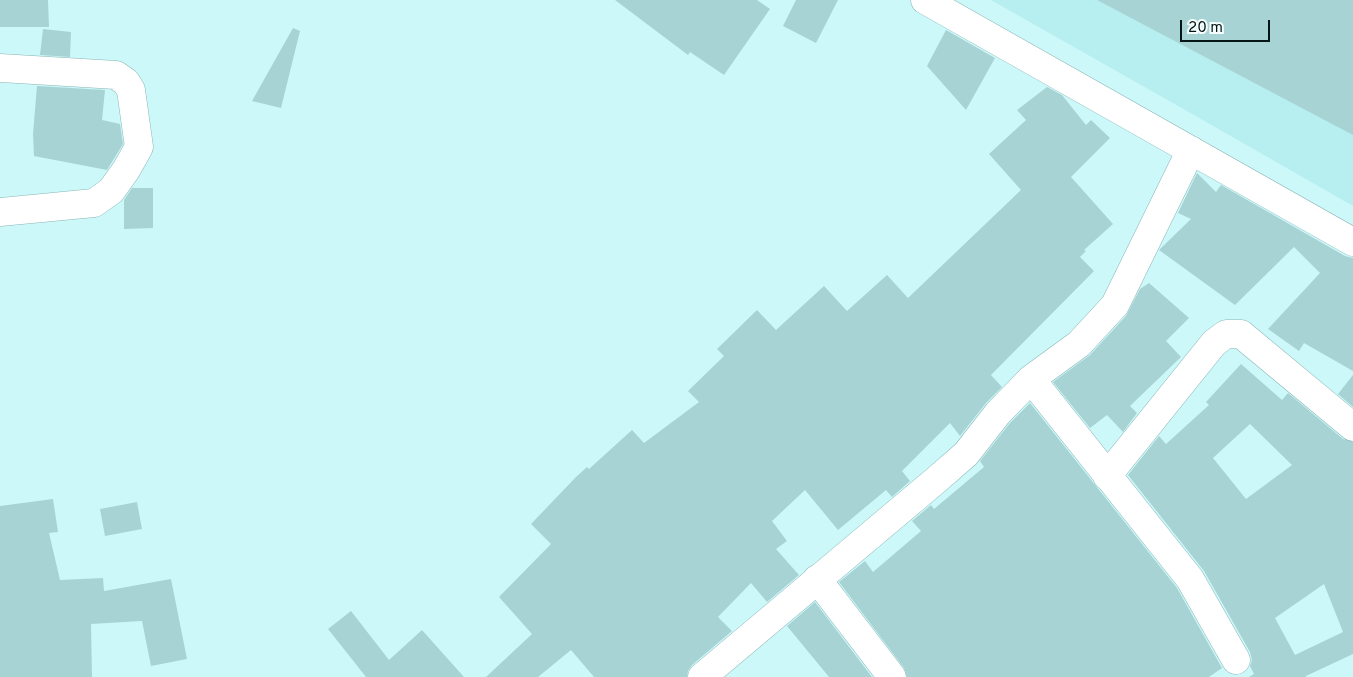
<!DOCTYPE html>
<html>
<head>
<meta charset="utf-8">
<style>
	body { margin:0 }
	#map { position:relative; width:1353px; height:677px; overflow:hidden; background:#ccf8f9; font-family:Overpass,sans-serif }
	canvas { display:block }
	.scale { position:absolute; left:1180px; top:20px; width:90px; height:22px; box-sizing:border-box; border:2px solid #061617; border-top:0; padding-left:6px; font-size:15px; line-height:18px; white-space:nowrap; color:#061617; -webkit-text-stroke:4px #f5fdfd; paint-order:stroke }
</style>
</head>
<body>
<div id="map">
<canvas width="1353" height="677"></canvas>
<div class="scale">20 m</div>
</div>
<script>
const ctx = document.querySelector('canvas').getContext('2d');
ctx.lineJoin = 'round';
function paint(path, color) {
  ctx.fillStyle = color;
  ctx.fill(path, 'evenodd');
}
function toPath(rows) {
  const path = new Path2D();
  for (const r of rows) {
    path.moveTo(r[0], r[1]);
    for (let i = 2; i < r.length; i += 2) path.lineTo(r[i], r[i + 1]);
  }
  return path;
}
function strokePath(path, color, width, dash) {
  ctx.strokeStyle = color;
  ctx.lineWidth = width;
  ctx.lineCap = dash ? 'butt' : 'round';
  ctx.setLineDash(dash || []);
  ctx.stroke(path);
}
paint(toPath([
	[991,0,1353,0,1353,206,1194,115]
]), '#b7eeef');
paint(toPath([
	[0,0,48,0,49,27,0,27],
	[615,0,757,0,770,9,724,75,690,52,688,55],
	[796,0,838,0,816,43,783,26],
	[1097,0,1353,0,1353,135],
	[293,28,300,31,281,108,252,101],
	[43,29,71,32,70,57,40,55],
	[946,30,995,58,966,110,927,66],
	[37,86,105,90,102,120,120,124,123,144,107,170,34,156,33,134],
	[1047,87,1062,95,1086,125,1091,120,1110,138,1071,177,1113,224,1084,250,1086,251,1080,257,1094,271,991,375,1002,387,986,403,960,436,950,423,902,471,910,481,892,497,886,490,838,530,805,490,772,521,787,541,776,549,799,575,767,602,751,583,718,617,732,631,692,665,688,671,687,677,594,677,571,650,538,677,486,677,532,634,499,597,551,544,531,524,576,477,587,467,589,469,632,430,644,443,699,402,688,391,724,356,717,349,757,310,776,330,824,286,847,311,887,275,908,298,1021,190,989,154,1026,120,1017,110],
	[1197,173,1216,192,1221,185,1345,256,1353,258,1353,371,1304,343,1299,351,1268,329,1320,273,1294,247,1235,305,1159,250,1191,219,1178,213],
	[132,188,153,188,153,228,124,229,124,200],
	[1149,283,1189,318,1166,341,1181,357,1130,406,1137,413,1123,432,1107,415,1090,428,1053,382,1090,355,1126,316,1140,289],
	[1241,364,1282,400,1288,393,1343,439,1353,442,1353,654,1306,676,1306,677,1249,677,1254,674,1250,666,1252,660,1250,652,1204,571,1128,475,1159,436,1166,444,1209,405,1206,402],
	[1250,424,1292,465,1246,499,1213,458],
	[1324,584,1343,632,1295,655,1275,618],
	[1353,375,1353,407,1338,394],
	[1030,403,1177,588,1222,668,1209,677,907,677,904,668,839,582,865,561,873,572,921,531,912,521,931,505,934,509,984,467,980,461,1010,423],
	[53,499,58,532,49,533,60,580,103,578,104,591,171,579,187,659,151,666,142,621,91,624,92,677,0,677,0,506],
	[137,502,142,529,105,536,100,509],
	[815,602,872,677,829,677,787,626],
	[351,611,389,660,422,630,464,677,366,677,328,629]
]), '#a8d3d4');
const minor = toPath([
	[925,0,1353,242],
	[0,68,116,75,126,82,131,90,139,147,126,170,111,191,94,203,0,212],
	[1031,379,1190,579,1236,660],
	[1107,476,1214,343,1226,334,1241,334,1353,427],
	[817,579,892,677],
	[702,677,935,481,966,454,998,413,1031,379,1079,344,1115,305,1191,150]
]);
strokePath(minor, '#8ab5b5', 29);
strokePath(minor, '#fff', 28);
</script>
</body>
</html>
